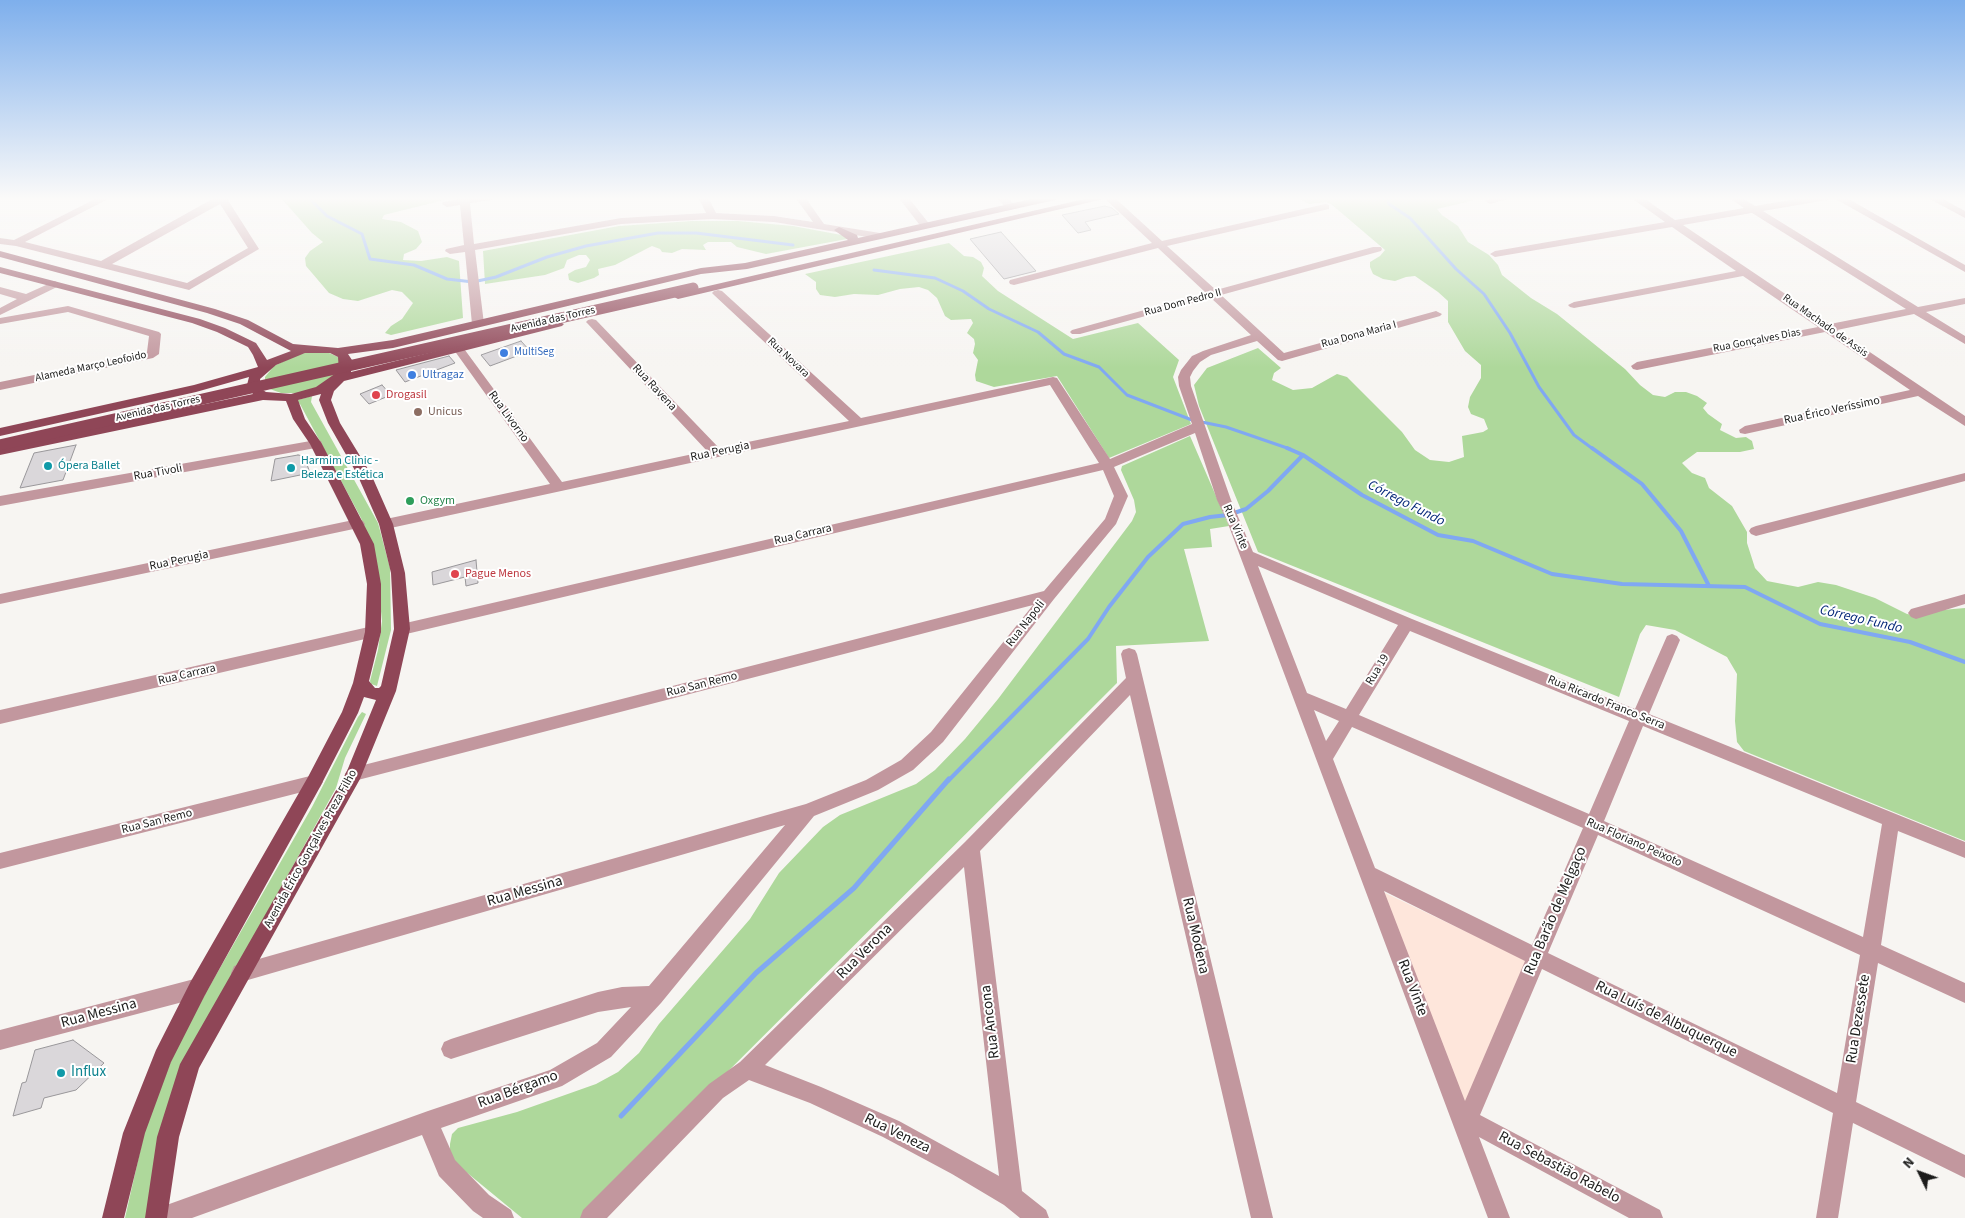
<!DOCTYPE html>
<html>
<head>
<meta charset="utf-8">
<style>
	body { margin:0 }
	#map { position:relative; width:1965px; height:1218px; overflow:hidden; background:#f7f5f2; font-family:"Source Sans 3",sans-serif }
	canvas { display:block }
	.north { position:absolute; left:1895px; top:1148px; width:50px; height:50px; -webkit-text-stroke:4px #fff; paint-order:stroke; rotate:312deg; font-size:14px; font-weight:700; line-height:20px; text-align:center; color:#1c1c1b }
	.north::after { content:''; display:block; margin:auto; width:18px; height:22px; background:#1c1c1b; clip-path:polygon(50% 0,100% 100%,50% 72%,0 100%) }
</style>
</head>
<body>
<div id="map">
<canvas width="1965" height="1218"></canvas>
<div class="north">N</div>
</div>
<script>
const ctx = document.querySelector('canvas').getContext('2d');
ctx.lineJoin = 'round';
function paint(path, color) {
  ctx.fillStyle = color;
  ctx.fill(path, 'evenodd');
}
function toPath(rows) {
  const path = new Path2D();
  for (const r of rows) {
    path.moveTo(r[0], r[1]);
    for (let i = 2; i < r.length; i += 2) path.lineTo(r[i], r[i + 1]);
  }
  return path;
}
function strokePath(path, color, width, dash) {
  ctx.strokeStyle = color;
  ctx.lineWidth = width;
  ctx.lineCap = dash ? 'butt' : 'round';
  ctx.setLineDash(dash || []);
  ctx.stroke(path);
}
function write(font, color, halo, rows, align = 'center') {
  ctx.font = font + ' "Source Sans 3",sans-serif';
  ctx.lineWidth = 4;
  ctx.setLineDash([]);
  ctx.textBaseline = 'middle';
  ctx.strokeStyle = halo;
  ctx.fillStyle = color;
  for (const [text, x, y, turn = 0] of rows) {
    ctx.save();
    ctx.translate(x, y);
    ctx.rotate((+turn || 0) * Math.PI / 180);
    ctx.textAlign = isNaN(turn) ? turn : align;
    if (halo) ctx.strokeText(text, 0, 0);
    ctx.fillText(text, 0, 0);
    ctx.restore();
  }
}
paint(toPath([
	[1383,892,1526,960,1465,1106]
]), '#fee6db');
paint(toPath([
	[280,197,446,197,444,200,384,215,382,219,401,222,418,231,422,242,416,249,404,254,403,260,421,261,447,257,459,261,463,318,391,335,385,333,391,326,402,319,413,303,402,292,392,290,358,301,343,299,329,293,306,266,305,258,310,251,323,242,312,233],
	[1296,197,1477,197,1471,201,1437,209,1442,215,1458,226,1468,242,1489,255,1498,265,1502,275,1531,298,1557,314,1625,369,1640,385,1653,395,1665,397,1675,392,1686,392,1697,396,1707,403,1703,408,1708,414,1722,424,1720,430,1736,438,1746,437,1752,441,1754,449,1740,452,1697,452,1682,463,1692,473,1705,478,1709,488,1732,506,1747,532,1747,543,1755,568,1767,581,1798,587,1818,582,1836,585,1875,598,1907,614,1923,616,1942,610,1965,608,1965,841,1744,751,1737,742,1735,721,1737,674,1727,657,1675,630,1646,625,1640,634,1619,697,1258,552,1199,406,1194,385,1207,368,1258,348,1281,368,1274,373,1272,380,1293,390,1312,388,1337,374,1347,377,1402,432,1415,450,1430,460,1449,462,1464,457,1462,436,1483,432,1488,429,1484,419,1471,414,1468,407,1470,397,1481,378,1481,365,1465,351,1448,322,1448,301,1438,292,1415,276,1406,277,1395,281,1383,279,1373,274,1370,267,1370,262,1380,256,1385,250,1331,204,1326,202,1309,204],
	[692,221,738,221,793,226,847,236,847,239,766,254,737,247,731,242,708,242,703,245,706,250,682,249,672,253,662,252,660,249,652,246,615,265,598,269,599,275,594,278,578,283,569,280,568,274,575,270,586,267,590,260,586,255,579,255,567,260,564,268,545,275,485,284,483,251,619,226],
	[949,243,964,256,973,257,981,262,984,268,982,276,998,291,1073,339,1138,323,1179,360,1173,377,1191,424,1109,458,1057,376,994,387,976,381,975,375,978,360,973,353,975,344,974,339,967,333,973,323,971,319,951,320,945,316,937,298,928,290,919,287,900,289,878,295,854,294,835,297,820,295,816,289,816,282,805,274],
	[311,352,327,352,338,357,341,360,338,374,321,386,298,393,281,393,267,388,265,383,265,377,274,366,299,354],
	[312,396,311,402,378,523,390,568,391,630,377,686,371,684,370,681,378,650,382,621,375,554,361,518,300,404,294,401],
	[1190,436,1229,526,1210,529,1212,547,1184,549,1209,641,1116,646,1117,683,581,1218,522,1218,454,1162,450,1153,450,1144,452,1134,458,1128,517,1112,596,1084,618,1072,639,1053,659,1024,750,919,779,873,823,827,840,815,916,784,935,770,965,739,998,699,1132,521,1136,512,1134,500,1121,470,1122,466],
	[362,712,366,714,345,758,336,788,190,1052,146,1218,125,1218,146,1125,180,1038,312,807,358,717]
]), '#aed89b');
strokePath(toPath([
	[308,197,327,216,362,234,370,259,414,265,447,279,473,282,496,277,547,257,586,246,658,233,696,233,793,245],
	[1387,197,1389,204,1410,218,1456,269,1484,294,1510,333,1539,387,1574,435,1593,449],
	[874,270,935,278,963,291,989,309,1038,332,1064,354,1099,367,1127,395,1192,420,1226,427,1290,449]
]), '#80a8f2', 3);
strokePath(toPath([
	[1287,448,1303,455,1362,495,1438,535,1473,541,1552,574,1622,584,1745,587,1820,624,1910,642,1965,662],
	[1592,448,1642,484,1681,531,1709,586],
	[948,781,1088,639,1109,607,1148,557,1183,524,1210,517,1228,515,1246,509,1268,491,1303,455]
]), '#80a8f2', 4);
strokePath(toPath([
	[621,1116,756,973,854,888,949,779]
]), '#80a8f2', 5);
const building = toPath([
	[1105,206,1112,208,1119,214,1085,222,1091,230,1078,233,1062,215,1105,206],
	[1001,232,1036,271,1004,279,970,239,1001,232],
	[521,341,530,351,490,366,481,355,521,341],
	[449,356,455,363,405,382,396,370,449,356],
	[382,385,391,395,369,404,360,394,382,385],
	[76,445,63,480,20,488,34,453,76,445],
	[298,455,304,456,310,473,271,481,275,459,298,455],
	[476,560,478,583,466,586,465,577,433,585,432,572,476,560],
	[73,1040,104,1063,76,1090,44,1098,41,1108,13,1116,22,1083,26,1082,35,1050,73,1040]
]);
paint(building, '#dad7da');
strokePath(building, '#99979a', 1);
paint(toPath([
	[99,197,112,197,25,242,101,261,216,197,226,197,259,249,189,290,16,246,0,244,0,238,14,240,99,197],
	[220,204,248,248,187,283,112,264,220,204],
	[459,197,496,197,491,200,470,203,474,244,621,218,706,213,698,197,708,197,716,213,774,216,813,222,795,197,805,197,824,224,880,233,885,236,880,239,774,222,712,219,621,224,475,250,484,324,478,327,472,324,465,252,450,254,445,251,446,249,464,245,460,205,447,207,442,204,443,202,459,199,459,197],
	[898,197,908,197,931,226,930,228,922,228,898,197],
	[996,197,1007,197,1016,207,1011,210,1007,209,996,197],
	[1103,197,1114,197,1162,241,1325,204,1329,205,1329,209,1167,246,1216,290,1373,247,1381,247,1382,249,1381,251,1221,295,1284,353,1436,311,1442,314,1440,316,1282,361,1278,360,1257,341,1211,355,1200,362,1193,371,1190,377,1191,386,1231,500,1253,552,1412,619,1635,709,1667,636,1672,634,1677,636,1680,640,1649,714,1965,842,1965,858,1898,831,1881,945,1965,983,1965,1003,1878,963,1856,1102,1965,1155,1965,1178,1853,1123,1838,1218,1816,1218,1833,1113,1542,969,1480,1115,1660,1210,1663,1218,1629,1218,1479,1137,1510,1218,1488,1218,1227,521,1217,500,1195,433,1114,467,1128,496,1116,524,1054,599,943,742,913,770,878,790,814,816,661,1003,611,1057,562,1086,441,1128,455,1160,489,1195,511,1210,514,1218,483,1218,473,1211,439,1176,422,1135,192,1218,150,1218,153,1210,161,1207,428,1111,550,1070,597,1043,631,1007,598,1012,451,1059,444,1056,441,1049,444,1042,451,1039,598,992,622,987,649,986,785,825,241,982,234,980,231,973,234,966,806,804,866,780,901,760,931,732,1033,605,354,781,348,779,345,774,348,769,1044,591,1105,519,1114,496,1103,470,402,635,397,633,394,629,397,625,1099,463,1050,385,386,529,381,527,379,524,381,521,386,519,550,484,454,350,452,348,454,346,462,346,562,482,707,451,588,324,586,322,588,320,592,319,596,320,719,448,849,421,714,295,712,293,714,291,718,290,722,291,861,418,1053,377,1057,378,1110,459,1192,424,1179,386,1178,377,1181,370,1192,356,1203,351,1251,335,1211,298,1080,334,1072,334,1070,332,1072,330,1206,293,1158,248,1014,285,1010,284,1009,282,1010,280,1152,243,1103,197],
	[1258,566,1398,625,1346,709,1307,693,1258,566],
	[1410,631,1629,721,1589,814,1359,715,1410,631],
	[1314,710,1339,721,1326,741,1314,710],
	[1643,726,1882,824,1863,937,1604,821,1643,726],
	[1352,727,1583,828,1532,945,1375,868,1333,759,1352,727],
	[1598,835,1860,955,1837,1093,1548,953,1598,835],
	[1384,891,1525,961,1465,1101,1384,891],
	[1494,197,1515,197,1490,204,1485,201,1494,197],
	[1630,197,1642,197,1675,220,1744,208,1728,197,1740,197,1755,206,1808,197,1832,197,1827,200,1763,211,1918,307,1965,298,1965,304,1926,312,1965,336,1965,344,1914,314,1837,330,1965,416,1965,426,1918,396,1745,434,1740,433,1739,430,1745,426,1910,390,1825,332,1637,370,1633,369,1631,366,1637,362,1818,327,1743,276,1574,308,1570,307,1568,305,1574,302,1736,271,1672,227,1495,257,1490,254,1495,251,1665,222,1630,197],
	[1752,213,1906,309,1830,324,1683,225,1752,213],
	[1832,197,1845,197,1965,265,1965,272,1832,197],
	[1926,197,1939,197,1965,211,1965,218,1926,197],
	[55,281,60,284,59,286,0,315,0,308,17,299,0,294,0,287,26,294,55,281],
	[68,306,159,332,161,334,159,354,153,358,0,390,0,382,147,352,149,336,68,312,0,324,0,318,68,306],
	[316,440,321,441,322,444,321,447,0,506,0,496,316,440],
	[1965,473,1965,481,1756,536,1751,534,1749,531,1751,528,1756,526,1965,473],
	[358,519,363,521,365,524,363,527,0,604,0,594,358,519],
	[1965,594,1965,604,1916,619,1911,617,1908,613,1911,609,1965,594],
	[373,626,378,628,381,632,378,636,0,724,0,710,373,626],
	[1129,648,1135,650,1137,654,1273,1218,1251,1218,1130,695,980,851,1022,1191,1046,1210,1049,1218,1020,1218,1004,1205,952,1174,883,1137,810,1103,749,1080,723,1098,607,1218,580,1218,583,1210,709,1084,740,1062,965,842,1126,678,1121,654,1123,650,1129,648],
	[964,867,999,1176,899,1121,821,1087,765,1065,964,867],
	[314,775,320,777,323,782,320,787,314,789,0,869,0,853,314,775],
	[198,978,205,981,208,988,205,995,198,998,0,1050,0,1030,198,978]
]), '#c2979e');
paint(toPath([
	[1040,197,1060,197,1055,200,747,269,701,274,393,348,348,354,352,360,351,372,558,321,564,324,562,326,344,381,334,391,331,400,340,423,371,474,393,524,405,573,410,629,396,691,360,779,199,1068,179,1137,167,1218,145,1218,157,1137,180,1064,347,771,376,700,364,697,358,713,320,787,205,995,171,1062,145,1133,124,1218,102,1218,123,1133,156,1050,191,981,308,777,342,712,353,683,365,632,367,584,360,544,310,444,293,419,286,401,263,400,0,455,0,447,253,394,247,385,249,377,196,392,0,436,0,428,194,385,258,367,253,355,248,347,217,332,192,323,0,273,0,267,200,319,225,328,256,343,267,360,291,351,240,324,207,313,0,257,0,251,215,309,248,320,293,344,338,348,393,340,701,268,745,263,848,240,834,230,839,227,857,235,858,238,1040,197],
	[305,353,330,353,338,357,339,371,316,387,291,394,266,392,261,389,260,379,276,365,305,353],
	[321,394,319,400,328,423,357,474,379,524,391,573,394,629,381,686,379,688,375,688,369,681,381,632,381,584,374,544,322,444,305,419,298,400,321,394],
	[1093,197,1112,197,678,299,672,296,678,293,1093,197]
]), '#8f4657');
strokePath(toPath([
	[0,445,693,288]
]), '#8f4657', 11);
const sky = ctx.createLinearGradient(0, 0, 0, 368);
sky.addColorStop(0, '#7eafec');
sky.addColorStop(0.54, '#fbfaf9');
sky.addColorStop(1, '#fbfaf900');
ctx.fillStyle = sky;
ctx.fillRect(0, 0, 1965, 368);
for (const [x, y, r, color] of [
	[504,353,5,"#3f7fe0"],
	[412,375,5,"#3f7fe0"],
	[376,395,5,"#e0444e"],
	[418,412,5,"#8d6e63"],
	[48,466,5,"#0f9aa8"],
	[291,468,5,"#0f9aa8"],
	[410,501,5,"#2e9e5b"],
	[455,574,5,"#e0444e"],
	[61,1073,5,"#0f9aa8"]
]) {
  const dot = new Path2D();
  dot.arc(x, y, r, 0, 2 * Math.PI);
  ctx.fillStyle = color;
  ctx.fill(dot);
  strokePath(dot, '#fff', 2);
}
write('11px', '#1c1c1b', '#fff', [
	["Rua Dom Pedro II",1183,303,-15],
	["Avenida das Torres",553,320,-13],
	["Rua Machado de Assis",1825,326,35],
	["Rua Dona Maria I",1359,335,-15],
	["Rua Gonçalves Dias",1757,341,-11],
	["Rua Novara",788,358,43],
	["Alameda Março Leofoido",91,367,-12],
	["Avenida das Torres",158,409,-13]
]);
write('11px', '#366cbe', '#fff', [
	["MultiSeg",514,353]
], 'left');
write('12px', '#366cbe', '#fff', [
	["Ultragaz",422,375]
], 'left');
write('12px', '#1c1c1b', '#fff', [
	["Rua Ravena",654,388,47],
	["Rua Érico Veríssimo",1832,411,-12],
	["Rua Livorno",508,417,54],
	["Rua Perugia",720,452,-12],
	["Rua Tivoli",158,473,-10],
	["Rua Vinte",1235,527,67],
	["Rua Carrara",803,535,-13],
	["Rua Perugia",179,561,-12],
	["Rua Napoli",1026,624,-52],
	["Rua 19",1378,670,-59],
	["Rua Carrara",187,675,-13],
	["Rua San Remo",702,685,-14],
	["Rua Ricardo Franco Serra",1606,703,22],
	["Rua San Remo",157,822,-14],
	["Rua Floriano Peixoto",1634,843,24],
	["Avenida Érico Gonçalves Preza Filho",311,849,-61]
]);
write('12px', '#be3a42', '#fff', [
	["Drogasil",386,395],
	["Pague Menos",465,574]
], 'left');
write('12px', '#785e54', '#fff', [
	["Unicus",428,412]
], 'left');
write('12px', '#0d838f', '#fff', [
	["Harmim Clinic -",301,461],
	["Beleza e Estética",301,475],
	["Ópera Ballet",58,466]
], 'left');
write('12px', '#27864d', '#fff', [
	["Oxgym",420,501]
], 'left');
write('italic 14px', '#002477', '#fff', [
	["Córrego Fundo",1406,504,27],
	["Córrego Fundo",1861,620,13]
]);
write('15px', '#1c1c1b', '#fff', [
	["Rua Messina",525,892,-16],
	["Rua Barão de Melgaço",1556,911,-67],
	["Rua Modena",1195,936,77],
	["Rua Verona",865,952,-45],
	["Rua Vinte",1412,988,69],
	["Rua Messina",99,1014,-15],
	["Rua Dezessete",1859,1019,-81],
	["Rua Luís de Albuquerque",1666,1020,26],
	["Rua Ancona",991,1022,-97],
	["Rua Bérgamo",518,1090,-20],
	["Rua Veneza",897,1134,26],
	["Rua Sebastião Rabelo",1559,1168,28]
]);
write('15px', '#0d838f', '#fff', [
	["Influx",71,1073]
], 'left');
</script>
</body>
</html>
